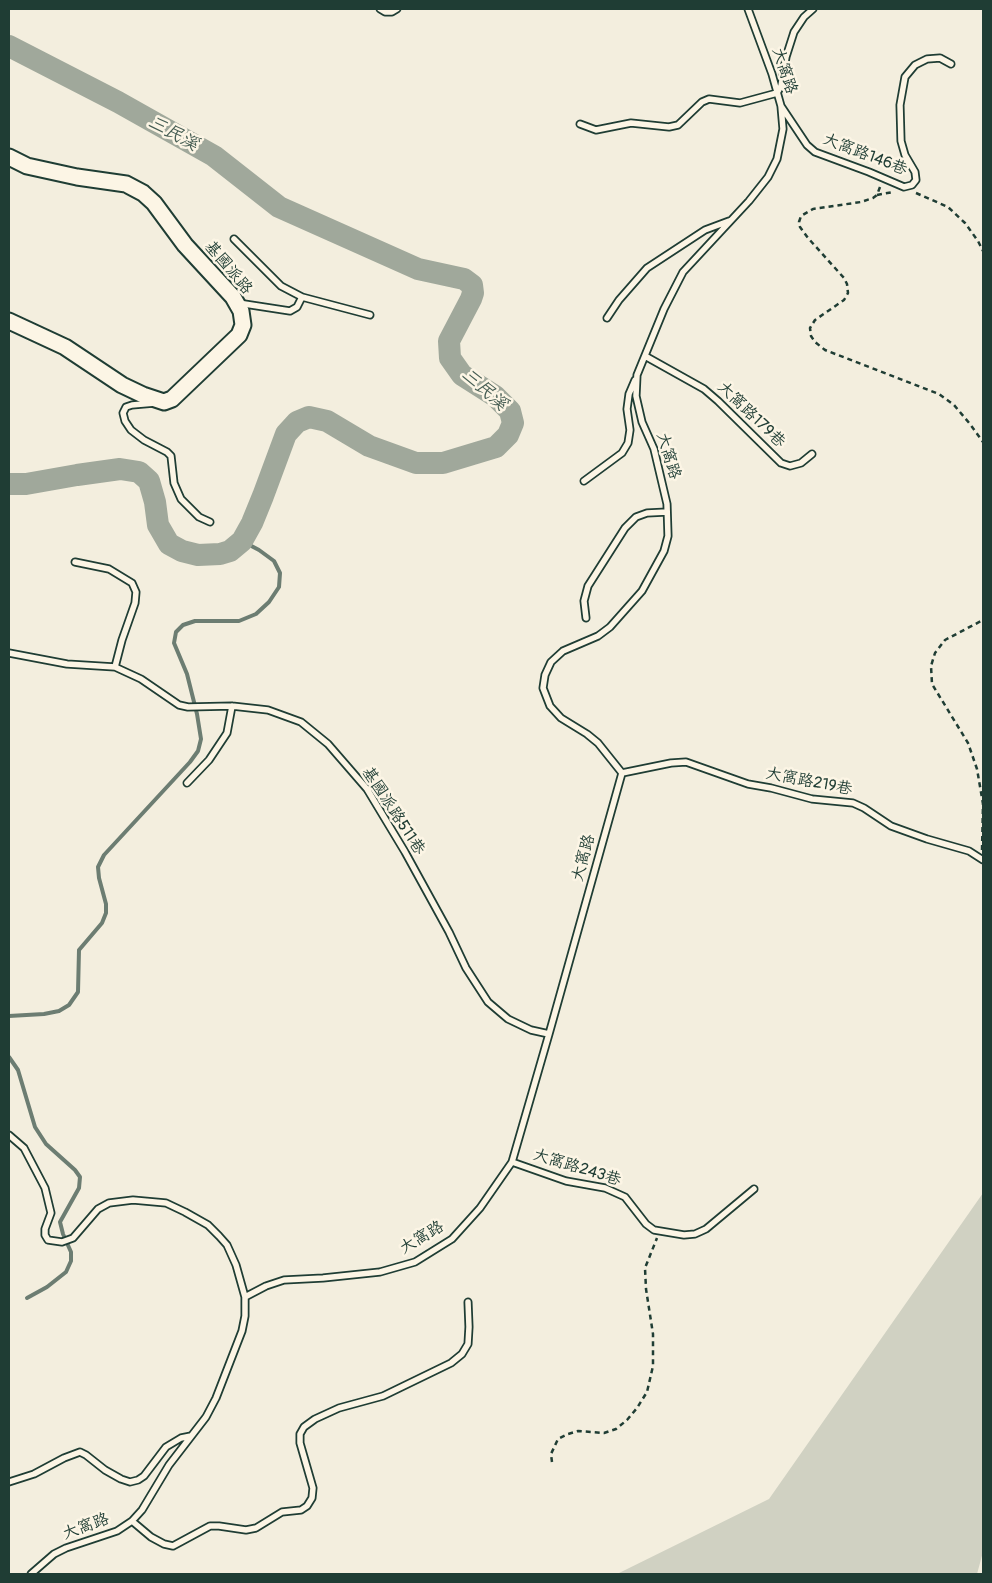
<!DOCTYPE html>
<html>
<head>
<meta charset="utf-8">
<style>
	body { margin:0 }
	#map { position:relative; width:992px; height:1583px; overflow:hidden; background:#f3eede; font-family:Pangolin,sans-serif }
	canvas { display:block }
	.frame { position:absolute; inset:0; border:10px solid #1f3d34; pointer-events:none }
</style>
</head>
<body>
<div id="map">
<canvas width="992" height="1583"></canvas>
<div class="frame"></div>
</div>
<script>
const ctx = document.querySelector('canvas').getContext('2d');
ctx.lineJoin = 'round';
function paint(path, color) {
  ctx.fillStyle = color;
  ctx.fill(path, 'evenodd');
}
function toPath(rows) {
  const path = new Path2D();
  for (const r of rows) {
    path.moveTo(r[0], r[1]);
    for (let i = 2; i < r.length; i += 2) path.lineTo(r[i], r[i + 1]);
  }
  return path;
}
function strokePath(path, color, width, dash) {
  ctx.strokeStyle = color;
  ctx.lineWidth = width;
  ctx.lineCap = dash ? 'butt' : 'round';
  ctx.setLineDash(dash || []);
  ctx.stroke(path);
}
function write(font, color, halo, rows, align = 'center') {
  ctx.font = font + ' Pangolin,"LXGW WenKai TC",sans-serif';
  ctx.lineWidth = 5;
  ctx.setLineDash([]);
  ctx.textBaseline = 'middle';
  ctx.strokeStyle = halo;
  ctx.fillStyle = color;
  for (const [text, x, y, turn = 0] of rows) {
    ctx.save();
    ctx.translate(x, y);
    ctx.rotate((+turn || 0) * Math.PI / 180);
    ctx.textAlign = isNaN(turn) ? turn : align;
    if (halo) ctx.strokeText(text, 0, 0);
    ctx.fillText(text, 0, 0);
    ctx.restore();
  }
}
paint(toPath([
	[983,1193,983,1552,977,1574,617,1574,769,1499]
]), '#d0d1c2');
strokePath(toPath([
	[9,1016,44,1014,59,1011,69,1005,78,992,79,950,102,923,106,913,106,904,99,878,98,867,104,855,190,762,198,751,201,739,197,714,187,674,174,643,176,632,183,625,195,621,239,621,256,614,269,602,279,587,280,573,274,561,259,550,242,541],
	[9,1057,18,1070,35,1127,46,1144,75,1170,80,1177,79,1188,60,1222,63,1234,71,1252,71,1261,66,1272,47,1287,27,1298]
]), '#6c7d72', 4);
strokePath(toPath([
	[9,46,118,102,214,156,279,207,418,269,464,279,472,285,473,293,471,299,449,341,450,358,462,375,495,396,510,411,513,423,508,435,496,447,443,463,416,463,369,446,327,421,309,417,297,422,286,434,263,496,252,523,242,541,230,551,220,554,198,555,182,551,169,544,158,525,155,502,149,481,139,472,120,469,77,475,26,484,9,484]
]), '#a0a89b', 22);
const lane = toPath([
	[380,9,385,12,392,12,397,9],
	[781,106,807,145,815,152,869,172,904,187,912,185,916,180,915,172,905,155,901,141,900,105,905,77,915,65,927,59,940,58,951,64],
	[580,124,596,130,631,123,669,127,678,125,702,102,709,99,740,103,777,93,781,86,786,57,794,32,804,17,813,9],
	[234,239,281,286,302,297],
	[238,303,290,311,297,307,302,297,370,315],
	[607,318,619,300,647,268,705,230,729,221],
	[645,356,704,389,718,401,781,463,790,466,801,463,812,454],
	[155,403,132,405,126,407,123,413,125,421,131,430,144,440,167,452,171,456,174,483,181,499,199,517,210,522],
	[584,481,622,453,628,443,630,430,627,409,629,394,635,380],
	[75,562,109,569,132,583,136,592,135,603,122,640,115,667],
	[586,618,584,601,588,586,625,528,636,517,647,513,667,512],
	[9,653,67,664,115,667,141,679,179,705,188,707,232,706,268,710,301,722,328,744,367,789,405,852,449,932,466,968,488,1002,508,1019,531,1030,549,1034],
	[622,773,671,763,686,762,748,784,771,788,812,799,853,803,864,808,891,826,927,839,969,851,983,860],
	[187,783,209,760,227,733,232,706],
	[9,1135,24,1148,45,1188,51,1213,45,1229,45,1235,48,1240,62,1242,73,1238,98,1209,109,1203,133,1200,166,1203,185,1212,208,1225,219,1236,227,1245,236,1265,245,1297],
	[512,1162,566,1181,605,1188,625,1197,646,1224,654,1230,684,1235,695,1234,706,1229,754,1189],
	[9,1482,34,1474,64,1458,80,1452,86,1455,105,1470,121,1479,130,1482,138,1480,144,1476,166,1447,181,1438,191,1436],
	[132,1521,151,1537,164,1544,173,1546,210,1526,219,1526,246,1530,256,1528,282,1512,301,1510,307,1506,312,1498,313,1488,300,1443,300,1434,304,1427,315,1419,339,1408,383,1396,451,1363,462,1354,468,1344,469,1327,468,1302],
	[31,1574,54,1554,66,1548,117,1531,132,1521,142,1510,169,1465,206,1417,216,1398,242,1331,245,1316,245,1297,266,1286,284,1280,323,1278,380,1272,415,1262,452,1239,480,1208,512,1162,549,1034,622,773,598,743,587,734,561,718,550,706,543,688,545,675,551,662,563,651,598,636,610,627,642,591,664,551,668,536,667,504,654,449,642,422,636,396,637,375,664,309,683,272,749,201,768,177,777,159,783,129,781,106,772,74,748,9]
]);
const secondary = toPath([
	[9,157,27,166,77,177,126,184,143,193,154,203,185,245,233,297,241,311,243,325,239,335,172,399,164,402,143,395,122,385,65,347,9,321]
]);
strokePath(lane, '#1f3d34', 9);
strokePath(secondary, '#1f3d34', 19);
strokePath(toPath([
	[880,187,877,195,873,198,861,202,813,209,801,216,799,222,800,227,808,238,844,278,847,284,848,293,844,300,815,320,810,328,811,336,815,342,825,350,939,394,954,405,970,424,983,442],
	[916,193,948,207,965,223,978,241,983,251],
	[877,195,893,192],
	[982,850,983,804,977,769,968,743,932,684,931,666,935,653,945,640,983,620],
	[552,1462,551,1454,558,1439,568,1434,578,1431,604,1433,616,1429,627,1420,637,1408,647,1392,653,1366,653,1334,646,1289,645,1268,657,1238]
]), '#1f3d34', 2.5, [5, 4]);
strokePath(lane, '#fcf5e5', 5.5);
strokePath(secondary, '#fcf5e5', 15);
write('16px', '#1f3d34', '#fcf5e5', [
	["大窩路",784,71,72],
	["大窩路146巷",865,155,21],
	["基國派路",228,268,50],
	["大窩路179巷",751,415,44],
	["大窩路",668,456,73],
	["大窩路219巷",809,782,11],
	["基國派路511巷",393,811,57],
	["大窩路",584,858,-75],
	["大窩路243巷",577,1168,17],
	["大窩路",422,1238,-31],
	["大窩路",86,1527,-20]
]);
write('italic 18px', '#465d53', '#fcf5e5', [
	["三民溪",173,134,28],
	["三民溪",484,390,41]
]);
</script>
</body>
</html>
